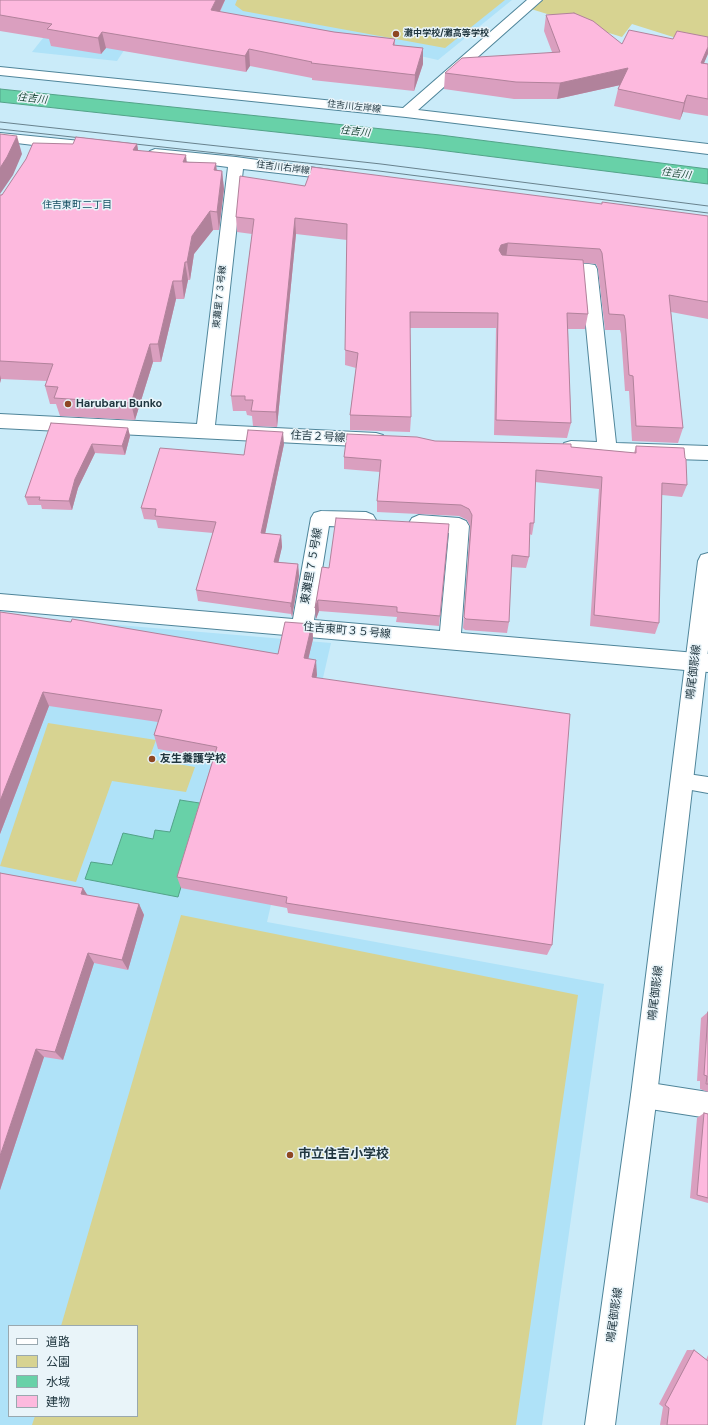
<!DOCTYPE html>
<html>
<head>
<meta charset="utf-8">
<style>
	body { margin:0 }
	#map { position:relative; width:708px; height:1425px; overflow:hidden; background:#caebf9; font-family:"DM Sans","Noto Sans JP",sans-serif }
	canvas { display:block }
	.legend { position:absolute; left:8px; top:1325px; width:130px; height:92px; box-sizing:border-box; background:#e9f4f9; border:1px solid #99a8af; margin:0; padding:5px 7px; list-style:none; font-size:12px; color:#213740 }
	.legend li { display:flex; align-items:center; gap:8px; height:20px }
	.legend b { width:20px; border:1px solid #99a8af }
</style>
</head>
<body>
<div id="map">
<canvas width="708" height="1425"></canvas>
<ul class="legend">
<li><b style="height:5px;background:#fff"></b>道路</li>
<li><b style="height:11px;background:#d7d391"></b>公園</li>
<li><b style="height:11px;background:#68d1a8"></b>水域</li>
<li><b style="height:11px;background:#fdb9de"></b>建物</li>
</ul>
</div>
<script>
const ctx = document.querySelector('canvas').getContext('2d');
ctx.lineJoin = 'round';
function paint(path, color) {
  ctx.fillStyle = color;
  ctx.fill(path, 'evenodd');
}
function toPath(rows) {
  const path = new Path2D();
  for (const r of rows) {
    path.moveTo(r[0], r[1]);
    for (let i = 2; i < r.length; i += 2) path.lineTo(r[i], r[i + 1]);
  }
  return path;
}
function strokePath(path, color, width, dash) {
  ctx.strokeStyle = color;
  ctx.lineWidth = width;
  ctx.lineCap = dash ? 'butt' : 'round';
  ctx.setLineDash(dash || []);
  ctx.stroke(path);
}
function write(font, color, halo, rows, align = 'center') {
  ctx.font = font + ' "DM Sans","Noto Sans JP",sans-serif';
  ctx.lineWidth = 3;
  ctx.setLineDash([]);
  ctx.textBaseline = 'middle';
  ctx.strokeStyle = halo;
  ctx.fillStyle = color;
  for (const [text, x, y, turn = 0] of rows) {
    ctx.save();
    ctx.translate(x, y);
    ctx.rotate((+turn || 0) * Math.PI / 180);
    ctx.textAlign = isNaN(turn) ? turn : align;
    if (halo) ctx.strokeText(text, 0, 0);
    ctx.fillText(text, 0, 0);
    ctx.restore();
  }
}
paint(toPath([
	[73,0,512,0,438,60,243,16,152,8,117,61,32,52],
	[0,615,331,643,267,922,604,984,542,1425,0,1425],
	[9,1326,137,1326,137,1416,9,1416]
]), '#afe2f8');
paint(toPath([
	[237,0,505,0,445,48,243,11,235,5],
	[542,0,708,0,708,48,632,24,622,37,531,9],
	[48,723,156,740,149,759,195,767,186,792,112,781,76,882,0,866],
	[181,915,578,995,516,1425,32,1425,35,1416,137,1416,137,1326,61,1326]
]), '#d7d391');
const water = toPath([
	[0,89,440,135,708,169,708,184,423,148,0,102,0,89],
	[180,800,206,804,178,897,85,879,91,862,112,865,123,833,153,839,155,830,170,832,180,800]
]);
paint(water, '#68d1a8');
strokePath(water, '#53a389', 1);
const lane = toPath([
	[681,773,708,777,708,793,675,787,672,781,675,775,681,773]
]);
const street = toPath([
	[527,0,542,0,418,110,708,144,708,154,406,117,0,75,0,67,403,108,527,0],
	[0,133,91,142,96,144,99,147,96,150,91,152,0,141,0,133],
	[155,149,236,157,345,172,348,175,345,178,340,180,243,169,215,425,376,433,383,435,385,440,383,445,376,447,0,428,0,414,197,424,228,167,150,157,147,154,150,151,155,149],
	[554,262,589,264,595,265,597,269,616,443,708,446,708,460,607,457,564,453,562,448,564,443,571,441,597,442,581,274,548,271,546,267,548,263,554,262],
	[321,511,366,512,373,515,376,520,373,525,366,528,329,526,314,620,440,631,449,533,419,531,412,528,409,523,412,518,419,515,459,518,466,521,469,526,461,633,708,654,708,672,0,610,0,594,293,619,311,518,314,513,321,511],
	[644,1082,708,1092,708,1118,644,1108,635,1104,631,1095,635,1086,644,1082]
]);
const secondary = toPath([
	[708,553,708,650,657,1095,615,1425,585,1425,631,1095,698,561,701,555,708,553]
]);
strokePath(lane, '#4f859a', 2);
strokePath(street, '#4f859a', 2);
strokePath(secondary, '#4f859a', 2);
paint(lane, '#fff');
paint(street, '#fff');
paint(secondary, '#fff');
strokePath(toPath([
	[0,122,381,164,708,206],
	[0,129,379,171,708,213]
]), '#68828d', 1);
paint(toPath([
	[0,0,225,0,220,12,334,32,395,39,395,45,423,48,423,64,414,91,312,80,312,78,250,66,246,72,106,48,101,54,51,46,49,39,0,31],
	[546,15,622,44,708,47,708,52,704,63,708,64,708,116,683,112,680,120,614,106,618,89,620,85,557,99,514,99,444,89,445,73,552,52,544,31],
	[137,144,138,150,222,171,224,189,219,230,213,230,194,254,190,280,188,280,184,299,176,299,161,362,153,362,135,420,60,416,56,404,50,404,45,386,47,381,1,379,0,383,0,195],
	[305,186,601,204,708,216,708,319,671,312,683,428,678,443,632,441,629,391,625,391,621,334,620,330,605,330,598,269,596,264,583,263,588,314,585,329,568,329,571,423,567,438,494,435,496,328,410,328,411,417,410,432,350,430,350,415,356,368,345,365,347,240,296,234,277,427,253,426,252,416,247,415,246,411,233,411,231,396,252,234,237,232,236,217],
	[51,423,128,428,130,436,125,455,95,453,78,488,72,510,42,509,41,505,28,505,25,497],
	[435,441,571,447,634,453,636,446,687,485,682,497,662,495,659,623,655,634,590,626,599,489,535,482,534,523,532,535,529,534,529,557,526,568,511,567,509,622,507,633,465,630,463,628,470,526,467,520,459,516,377,512,377,501,380,472,344,469,344,457],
	[284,444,265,533,281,535,282,547,278,562,298,564,299,576,292,617,291,614,198,601,196,590,213,533,158,528,156,520,144,519,141,508,244,455],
	[322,567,440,616,439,626,396,622,397,617,319,611,316,619,315,608],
	[0,612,278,654,312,624,313,639,308,659,317,675,316,678,552,945,547,955,288,913,287,908,181,888,177,877,213,759,158,749,154,735,158,722,49,706,0,834],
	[0,873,83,888,87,895,139,904,144,915,128,970,94,963,63,1060,44,1057,0,1190],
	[708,1012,708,1092,700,1089,700,1081,697,1081,701,1018],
	[704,1113,708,1114,708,1203,690,1198,697,1118],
	[687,1350,694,1350,706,1360,708,1355,708,1425,660,1425,663,1407,659,1404]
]), '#da9fbf');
paint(toPath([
	[216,0,225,0,212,27,211,10],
	[102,32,106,48,101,54,98,38],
	[708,47,708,54,697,79,701,63],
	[423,48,423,64,414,91,415,75],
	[249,49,250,66,246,72,245,56],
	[628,68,625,84,557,99,560,83],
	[687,95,683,112,680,120,684,103],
	[17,136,22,154,13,175,0,194,0,168],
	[137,144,140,162,133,150],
	[186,155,188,174,183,162],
	[216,163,218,181,214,170],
	[222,171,224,189,219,230,217,212],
	[210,211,213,230,194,254,190,280,187,262,192,236],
	[295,218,296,234,277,427,276,412],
	[508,243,506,258,499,260,499,250,501,245],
	[185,262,188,280,184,299,182,281],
	[173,281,176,299,161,362,158,344],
	[150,344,153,362,135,420,131,403],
	[0,375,1,379,0,383],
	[128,428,130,436,125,455,122,446],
	[283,432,284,444,263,544,261,533],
	[92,444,95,453,78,488,72,510,69,501,75,479],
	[281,535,282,547,276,573,274,562],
	[298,564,299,576,292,617,291,607],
	[318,600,319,611,316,619,315,608],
	[312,624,313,639,305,673,304,658],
	[316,660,317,675,313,691,312,677],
	[43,692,49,706,0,834,0,801],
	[83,888,90,899,81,894],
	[139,904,144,915,128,970,122,960],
	[88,953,94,963,63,1060,55,1052],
	[36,1049,44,1057,0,1190,0,1156]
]), '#b1829b');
const building = toPath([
	[0,0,216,0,211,10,334,32,395,39,393,45,423,48,415,75,311,63,312,62,249,49,245,56,102,32,98,38,47,29,52,24,0,15,0,0],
	[574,13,593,21,622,44,629,30,673,39,677,31,708,37,708,47,701,63,708,64,708,99,687,95,684,103,618,89,628,68,560,83,516,82,445,73,462,58,560,52,546,15,574,13],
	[0,134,17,136,7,157,0,168,0,134],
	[76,137,137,144,133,150,186,155,183,162,216,163,214,170,222,171,217,212,210,211,192,236,187,262,185,262,182,281,173,281,158,344,150,344,131,403,54,398,58,387,45,386,53,364,0,361,0,195,2,195,26,159,33,143,73,144,76,137],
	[312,167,602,204,602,202,708,216,708,302,669,295,683,428,636,426,633,376,629,375,625,319,624,315,609,314,602,253,600,249,508,243,501,245,499,250,502,255,583,260,588,314,567,313,571,423,496,420,498,313,410,312,411,417,350,415,358,353,345,350,347,224,295,218,276,412,251,411,253,400,245,400,245,396,231,396,254,219,236,217,240,176,305,186,312,167],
	[51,423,128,428,122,446,92,444,75,479,69,501,39,500,40,497,25,497,51,423],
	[248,430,283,432,261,533,281,535,274,562,298,564,291,607,291,603,196,590,216,522,155,516,156,509,141,508,160,448,244,455,248,430],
	[347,434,417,437,435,441,571,444,571,447,636,453,636,446,684,448,685,458,686,459,687,485,662,483,659,623,594,615,602,477,536,470,534,523,530,523,529,557,512,555,509,622,466,619,464,617,472,515,469,509,461,505,377,501,381,460,344,457,347,434],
	[336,518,449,524,440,616,397,612,397,607,318,600,315,608,322,567,329,568,336,518],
	[0,612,71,622,72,619,278,654,285,622,312,624,304,658,316,660,312,677,570,714,552,945,286,903,287,897,177,877,217,747,154,735,162,710,43,692,0,801,0,612],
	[0,873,83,888,81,894,139,904,122,960,88,953,55,1052,36,1049,0,1156,0,873],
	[708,1012,708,1084,706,1084,707,1076,704,1075,708,1012],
	[704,1113,708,1114,708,1198,697,1195,704,1113],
	[694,1350,708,1361,708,1425,667,1425,669,1408,665,1405,694,1350]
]);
paint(building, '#fdb9de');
strokePath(building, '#b1829b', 1);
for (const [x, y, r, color] of [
	[396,34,4,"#8e4722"],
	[68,404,4,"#8e4722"],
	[152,759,4,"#8e4722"],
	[290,1155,4,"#8e4722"]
]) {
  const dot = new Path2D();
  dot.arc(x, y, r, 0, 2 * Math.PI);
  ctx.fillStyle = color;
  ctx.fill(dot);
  strokePath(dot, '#e9f4f9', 1.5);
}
write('bold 9px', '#213740', '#e9f4f9', [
	["灘中学校/灘高等学校",404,34]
], 'left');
write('9px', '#213740', '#e9f4f9', [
	["住吉川左岸線",354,107,6],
	["住吉川右岸線",283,168,7],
	["東灘里７３号線",220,297,-84]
]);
write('italic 10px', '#24503f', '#e9f4f9', [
	["住吉川",32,99,6],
	["住吉川",355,132,6],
	["住吉川",676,174,8]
]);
write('10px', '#154e62', '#e9f4f9', [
	["住吉東町二丁目",77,205]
]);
write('bold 11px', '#213740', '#e9f4f9', [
	["Harubaru Bunko",76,404],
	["友生養護学校",160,759]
], 'left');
write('11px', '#213740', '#e9f4f9', [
	["住吉２号線",318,437,3],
	["東灘里７５号線",312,566,-80],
	["住吉東町３５号線",347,631,5],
	["鳴尾御影線",694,672,-83],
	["鳴尾御影線",656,993,-83],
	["鳴尾御影線",615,1315,-82]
]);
write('bold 13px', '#213740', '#e9f4f9', [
	["市立住吉小学校",298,1155]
], 'left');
</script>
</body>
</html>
